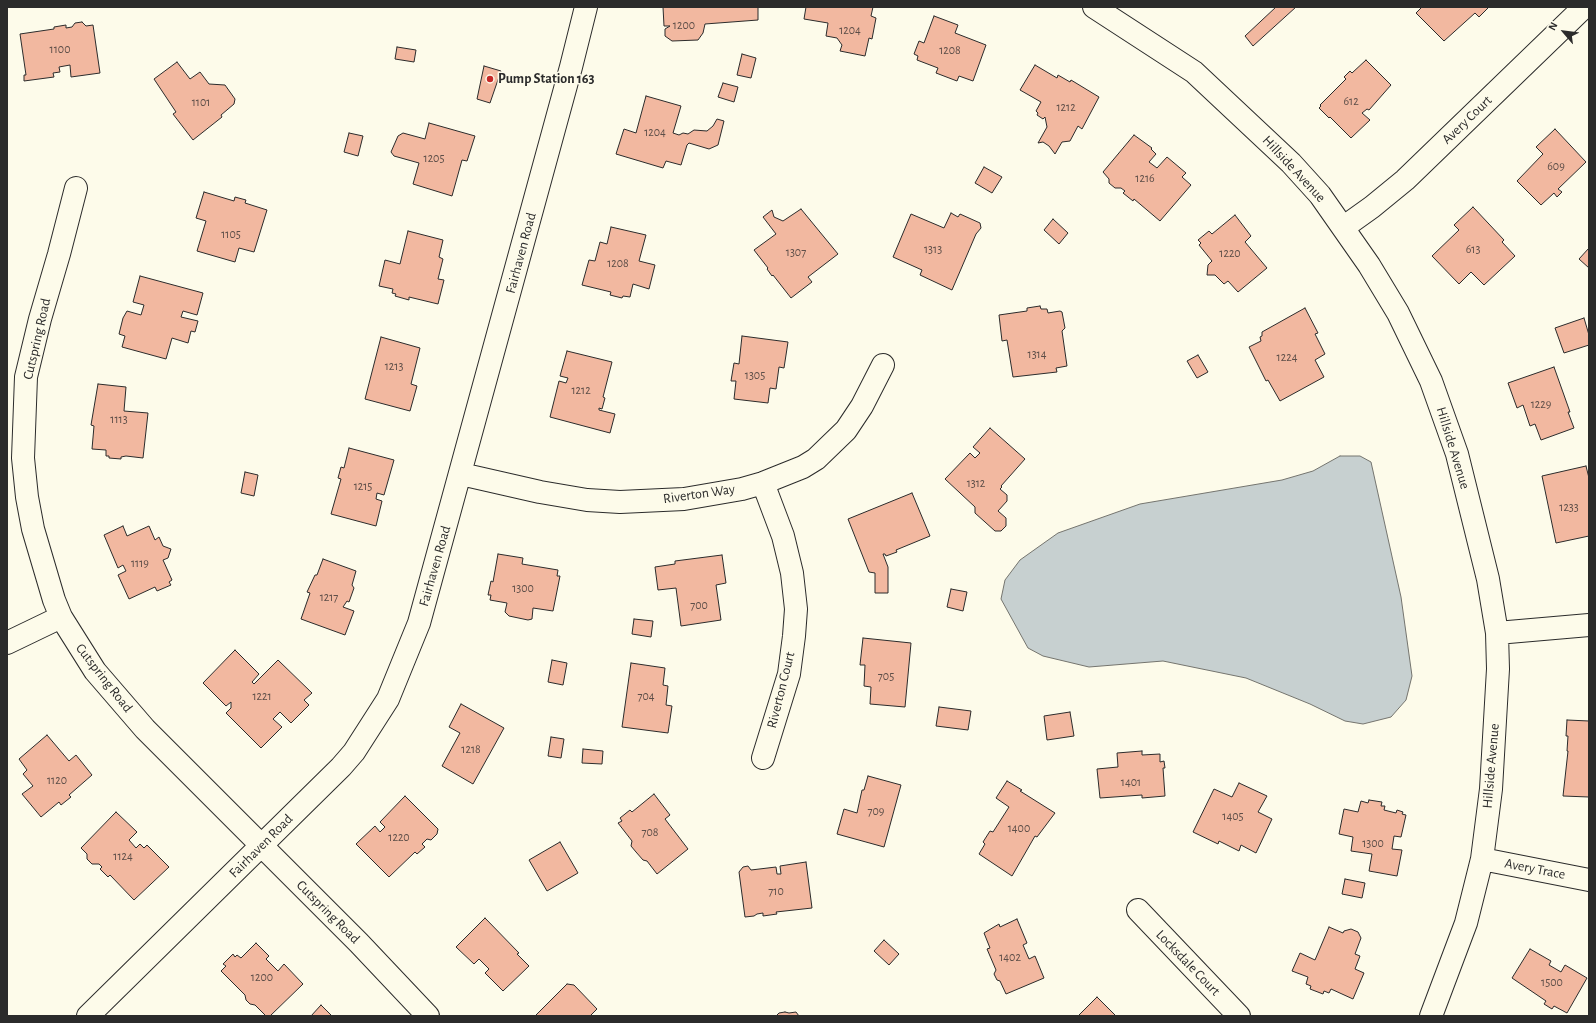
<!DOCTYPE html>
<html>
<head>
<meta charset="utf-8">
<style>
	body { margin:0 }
	#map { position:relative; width:1596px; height:1023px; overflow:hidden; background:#fdfbea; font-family:"Alegreya Sans",sans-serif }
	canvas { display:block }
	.frame { position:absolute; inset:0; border:8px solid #2b2b2b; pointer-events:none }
	.north { position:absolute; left:1544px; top:12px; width:40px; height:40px; -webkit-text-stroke:3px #fdfbea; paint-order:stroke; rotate:298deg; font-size:11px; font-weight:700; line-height:16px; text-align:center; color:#2b2b2b }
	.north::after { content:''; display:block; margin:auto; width:14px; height:18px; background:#2b2b2b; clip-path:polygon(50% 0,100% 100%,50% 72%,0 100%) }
</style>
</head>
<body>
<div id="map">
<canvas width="1596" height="1023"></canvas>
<div class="frame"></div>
<div class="north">N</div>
</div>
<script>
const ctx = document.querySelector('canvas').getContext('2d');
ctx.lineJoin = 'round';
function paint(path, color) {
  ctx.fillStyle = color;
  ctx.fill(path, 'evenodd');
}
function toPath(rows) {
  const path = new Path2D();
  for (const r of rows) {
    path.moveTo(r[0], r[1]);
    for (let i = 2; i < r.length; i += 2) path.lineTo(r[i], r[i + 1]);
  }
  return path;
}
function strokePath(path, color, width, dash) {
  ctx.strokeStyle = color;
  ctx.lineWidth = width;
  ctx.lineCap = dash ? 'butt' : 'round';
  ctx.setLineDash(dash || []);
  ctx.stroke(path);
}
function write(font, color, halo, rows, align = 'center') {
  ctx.font = font + ' "Alegreya Sans",sans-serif';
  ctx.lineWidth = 3;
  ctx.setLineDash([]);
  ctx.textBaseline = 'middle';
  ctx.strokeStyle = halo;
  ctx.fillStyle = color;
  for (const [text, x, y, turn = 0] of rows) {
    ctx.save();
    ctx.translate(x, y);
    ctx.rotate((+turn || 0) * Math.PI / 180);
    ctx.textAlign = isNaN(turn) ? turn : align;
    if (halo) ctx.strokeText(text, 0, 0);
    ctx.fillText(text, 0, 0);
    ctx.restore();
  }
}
const water = toPath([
	[1340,456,1360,456,1371,462,1401,597,1412,676,1406,700,1391,717,1363,724,1345,721,1310,704,1246,678,1163,661,1089,667,1043,656,1028,648,1001,599,1005,580,1020,560,1058,533,1140,504,1282,480,1313,471,1340,456]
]);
paint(water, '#c7d0d0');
strokePath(water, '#74746e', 1);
const building = toPath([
	[663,7,758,7,758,20,705,24,703,33,698,40,672,41,665,36,665,29,670,26,664,26,663,7],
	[806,7,873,7,871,16,876,18,872,39,869,38,865,56,840,51,842,45,837,38,826,36,828,23,804,19,806,7],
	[1276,7,1296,7,1253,46,1245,36,1276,7],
	[1422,7,1489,7,1479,17,1475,13,1444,41,1416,13,1422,7],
	[934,16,958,25,955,33,986,45,973,81,959,76,957,81,936,73,938,68,917,60,918,56,914,54,919,41,924,43,934,16],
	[82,22,86,26,93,25,100,73,71,77,70,65,59,67,60,72,53,73,54,77,24,81,24,75,26,75,20,34,54,29,54,27,66,25,66,28,72,27,75,23,82,22],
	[397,47,416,50,414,62,395,59,397,47],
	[742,54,756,58,751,78,737,75,742,54],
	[1366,60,1391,85,1369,110,1367,109,1362,113,1370,120,1351,138,1330,117,1329,118,1319,108,1321,106,1320,105,1346,79,1344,77,1350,71,1352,73,1366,60],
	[177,62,190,79,200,72,209,84,225,85,235,99,234,104,221,115,222,117,193,140,173,114,176,112,154,79,177,62],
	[1035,65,1057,78,1058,75,1070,82,1071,80,1099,97,1082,129,1078,126,1070,141,1062,142,1055,154,1049,146,1043,142,1038,143,1047,127,1045,117,1043,119,1037,115,1038,113,1036,111,1041,102,1020,90,1035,65],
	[484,66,501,71,490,103,477,99,484,66],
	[723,83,738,87,734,102,718,97,723,83],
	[646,96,681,106,673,133,679,135,683,133,688,134,694,130,707,131,713,126,717,119,724,121,718,145,709,149,689,143,687,145,681,165,666,161,663,168,616,154,624,129,636,133,646,96],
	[429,123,475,136,467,161,462,160,452,196,413,184,419,163,394,156,391,152,398,136,403,133,425,139,429,123],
	[1555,129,1586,162,1558,189,1562,192,1557,197,1554,193,1541,205,1517,181,1543,154,1536,147,1555,129],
	[349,133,363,136,358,156,344,152,349,133],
	[1134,135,1152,148,1151,149,1156,154,1149,162,1157,168,1167,157,1186,173,1182,177,1191,185,1160,221,1134,199,1133,201,1123,193,1125,191,1121,188,1115,188,1109,183,1109,179,1103,172,1134,135],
	[984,167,1002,177,992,193,975,183,984,167],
	[204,192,234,201,235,197,246,200,245,203,267,210,254,252,239,248,235,262,197,251,206,221,196,218,204,192],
	[1473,207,1504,240,1502,242,1515,256,1484,285,1471,272,1459,284,1432,256,1459,230,1454,225,1473,207],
	[801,209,838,254,808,277,812,282,791,298,773,275,772,276,767,269,768,268,754,250,776,234,763,217,772,210,774,217,783,221,801,209],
	[951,213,958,217,960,214,980,223,981,228,976,234,952,290,920,275,922,270,893,257,911,214,944,228,951,213],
	[1235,215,1251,236,1245,242,1267,268,1238,292,1228,281,1224,284,1215,275,1207,275,1208,265,1212,261,1199,245,1201,243,1198,240,1209,231,1212,234,1235,215],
	[1053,219,1068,233,1059,244,1044,230,1053,219],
	[611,227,646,235,639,261,655,265,649,289,633,284,630,297,623,296,622,298,610,295,611,292,582,285,589,260,595,261,600,242,607,244,611,227],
	[408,231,443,240,439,257,443,259,438,279,444,280,438,304,409,297,409,300,395,296,396,294,392,293,393,289,379,286,385,260,400,264,408,231],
	[1589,248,1589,268,1579,259,1589,248],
	[140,276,203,293,197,315,183,311,181,317,198,321,195,332,191,331,188,343,172,338,166,359,122,347,125,336,119,334,123,318,127,311,141,315,144,305,133,302,140,276],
	[1040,306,1041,309,1047,309,1048,313,1060,311,1062,312,1065,328,1062,331,1067,366,1056,368,1057,372,1013,377,1007,340,1002,341,999,315,1027,311,1027,308,1040,306],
	[1305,308,1318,333,1315,334,1325,354,1315,360,1324,377,1280,401,1268,380,1266,381,1249,347,1261,341,1260,337,1262,336,1262,332,1305,308],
	[1584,318,1589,335,1589,345,1564,353,1555,328,1584,318],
	[742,336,788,342,784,368,779,367,776,389,770,388,768,403,734,399,736,381,731,381,734,363,739,364,742,336],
	[381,337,420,348,411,384,417,386,410,411,365,399,381,337],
	[567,351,612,362,603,397,605,398,602,409,599,408,599,410,615,414,610,433,550,417,559,381,566,383,568,378,560,376,567,351],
	[1198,355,1208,372,1197,378,1187,361,1198,355],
	[1554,367,1570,412,1568,412,1574,428,1541,440,1535,424,1530,426,1523,405,1517,408,1508,383,1554,367],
	[98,384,126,387,124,411,148,413,143,458,126,456,121,457,121,459,109,458,109,456,106,456,106,450,92,449,94,426,91,425,98,384],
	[990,428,1025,459,1001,486,1002,487,1000,489,1007,495,1007,501,998,511,1006,518,1006,526,1001,531,995,531,975,513,975,507,945,479,970,453,975,458,980,453,973,447,990,428],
	[349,448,394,460,384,495,377,493,376,499,382,501,376,526,331,514,341,479,338,478,341,467,344,468,349,448],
	[1586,466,1589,478,1589,536,1556,543,1542,476,1586,466],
	[245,472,258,475,254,496,241,493,245,472],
	[912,493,930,536,896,550,897,552,886,556,885,554,883,554,888,567,888,593,875,593,875,573,869,572,848,519,912,493],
	[123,526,127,536,149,526,155,540,159,537,163,546,171,549,168,558,163,560,172,580,169,582,171,585,157,591,155,587,129,599,118,575,126,571,123,565,118,568,104,535,123,526],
	[498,554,523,558,522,564,558,570,557,576,560,576,553,611,533,608,532,619,528,620,509,616,505,612,507,603,490,600,491,595,488,595,491,581,493,582,498,554],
	[722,555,726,583,716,585,721,620,681,626,676,588,658,590,655,567,675,564,675,561,722,555],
	[323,559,356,571,352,585,354,588,349,602,347,601,343,607,354,611,345,635,301,619,310,593,307,592,315,575,317,575,323,559],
	[951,589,967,592,963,611,947,607,951,589],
	[634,619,653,621,651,637,632,634,634,619],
	[863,638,911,643,905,707,870,704,871,687,864,686,865,665,860,665,863,638],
	[235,650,259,674,252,682,254,684,278,660,312,693,304,700,309,705,291,723,280,712,273,719,282,727,261,748,226,713,231,708,231,702,226,706,203,683,235,650],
	[552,660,567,663,563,685,548,682,552,660],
	[631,663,665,668,663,685,668,686,666,705,672,706,668,733,622,727,631,663],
	[461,704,504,728,473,784,442,766,460,733,449,727,461,704],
	[939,707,971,711,968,730,936,726,939,707],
	[1070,712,1074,736,1047,740,1044,716,1070,712],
	[1567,720,1589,721,1589,797,1563,796,1568,751,1567,751,1568,736,1566,736,1567,720],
	[47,735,69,761,76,755,92,775,69,795,71,797,61,805,59,802,41,817,22,794,33,786,23,774,27,770,19,759,47,735],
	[551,737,564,739,561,758,548,756,551,737],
	[583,749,603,751,602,764,582,763,583,749],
	[1142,751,1142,755,1160,754,1160,762,1164,761,1165,768,1163,768,1165,796,1142,798,1142,795,1100,798,1097,769,1118,767,1117,753,1142,751],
	[868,776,901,785,884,847,837,834,844,809,857,813,862,790,864,790,868,776],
	[1007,781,1022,790,1020,791,1055,813,1037,837,1035,836,1012,876,979,854,985,844,983,842,990,831,993,832,1009,807,996,798,1007,781],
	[1239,783,1267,796,1258,812,1272,819,1256,853,1241,845,1239,851,1219,841,1218,844,1193,832,1214,789,1232,797,1239,783],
	[654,794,670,815,665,819,688,849,657,874,647,861,643,860,636,852,631,846,632,841,618,823,622,821,620,818,630,810,632,812,654,794],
	[405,796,438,829,437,834,431,840,427,839,422,844,425,847,417,854,415,852,389,877,356,844,375,826,380,832,385,827,380,822,405,796],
	[1369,800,1382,802,1381,806,1385,806,1384,810,1396,813,1397,810,1403,812,1402,814,1406,815,1401,837,1394,836,1392,849,1402,850,1397,876,1369,871,1372,854,1351,851,1353,837,1339,834,1344,809,1358,812,1361,801,1368,803,1369,800],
	[116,812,137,832,129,840,136,848,140,844,144,848,147,845,169,867,134,900,110,875,108,877,100,869,102,867,99,864,92,864,87,859,87,854,81,848,116,812],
	[560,842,578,873,547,891,529,860,560,842],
	[806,862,812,908,776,912,777,914,763,916,763,913,757,914,754,916,745,917,739,872,743,867,748,866,751,870,776,867,777,874,781,874,780,866,806,862],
	[1345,879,1365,883,1362,898,1342,894,1345,879],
	[485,918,519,953,517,954,529,966,503,991,485,973,489,969,479,959,474,964,456,947,485,918],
	[1017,919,1027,943,1023,945,1029,959,1035,956,1044,978,1006,994,1000,981,997,980,994,974,996,970,987,949,990,948,984,933,999,924,1000,927,1017,919],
	[1329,927,1343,933,1344,931,1351,929,1358,932,1361,938,1355,954,1360,956,1355,969,1364,973,1353,999,1331,989,1329,993,1324,991,1323,994,1310,989,1311,986,1306,984,1308,977,1292,971,1300,953,1315,960,1329,927],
	[884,940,899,954,889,965,874,951,884,940],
	[256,943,269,956,266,959,278,971,284,964,303,984,270,1016,266,1016,255,1005,250,1004,246,1000,245,995,221,971,226,966,223,964,233,954,235,957,237,955,241,958,256,943],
	[1530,949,1551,961,1549,965,1561,972,1565,965,1587,978,1567,1013,1554,1006,1552,1009,1544,1004,1546,1001,1512,978,1530,949],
	[567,984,574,985,597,1009,590,1016,535,1016,567,984],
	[1097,997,1116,1016,1078,1016,1097,997],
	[321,1005,332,1016,311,1016,321,1005],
	[785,1012,789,1013,796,1012,799,1016,776,1016,779,1013,785,1012]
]);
paint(building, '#f2b8a0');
strokePath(building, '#2b2b2b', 1);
const street = toPath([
	[1094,7,1194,72,1291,163,1320,195,1369,265,1398,313,1431,381,1457,454,1488,579,1497,633,1498,669,1491,789,1482,859,1466,923,1431,1016],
	[76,188,59,254,40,319,26,377,23,458,27,497,33,529,54,600,61,617,95,671,145,729,359,943,428,1016],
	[1344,227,1372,207,1405,180,1584,7],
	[461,474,540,492,587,500,620,502,684,499,742,489,763,483,803,467,816,459,846,430,862,406,883,365],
	[1497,633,1589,625],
	[7,643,61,617],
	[763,758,789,674,794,636,796,609,792,573,783,536,763,483],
	[1482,859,1589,880],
	[1138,910,1239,1016],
	[88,1016,341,767,354,752,388,699,419,623,571,67,586,7]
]);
strokePath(street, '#2b2b2b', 24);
strokePath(street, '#fdfbea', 22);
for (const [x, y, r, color] of [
	[490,79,4,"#c62828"]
]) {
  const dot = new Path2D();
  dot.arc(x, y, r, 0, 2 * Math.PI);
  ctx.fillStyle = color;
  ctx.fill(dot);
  strokePath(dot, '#fdfbea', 1.5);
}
write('12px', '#5d4e48', null, [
	["1200",684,25],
	["1204",850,30],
	["1100",60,49],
	["1208",950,50],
	["612",1351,101],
	["1101",201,102],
	["1212",1066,107],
	["1204",655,132],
	["1205",434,158],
	["609",1556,166],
	["1216",1145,178],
	["1105",231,234],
	["1313",933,249],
	["613",1473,249],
	["1307",796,252],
	["1220",1230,253],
	["1208",618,263],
	["1314",1037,354],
	["1224",1287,357],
	["1213",394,366],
	["1305",755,375],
	["1212",581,390],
	["1229",1541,404],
	["1113",119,419],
	["1312",976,483],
	["1215",363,486],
	["1233",1569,507],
	["1119",140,563],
	["1300",523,588],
	["1217",329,597],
	["700",699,605],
	["705",886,676],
	["1221",262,696],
	["704",646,696],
	["1218",471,749],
	["1120",57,780],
	["1401",1131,782],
	["709",876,811],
	["1405",1233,816],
	["1400",1019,828],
	["708",650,832],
	["1220",399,837],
	["1300",1373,843],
	["1124",123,856],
	["710",776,891],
	["1402",1010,957],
	["1200",262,977],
	["1500",1552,982]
]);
write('bold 14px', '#2b2b2b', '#fdfbea', [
	["Pump Station 163",498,79]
], 'left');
write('14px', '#2b2b2b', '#fdfbea', [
	["Avery Court",1467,120,-44],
	["Hillside Avenue",1294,169,47],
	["Fairhaven Road",521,253,-75],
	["Cutspring Road",37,339,-77],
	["Hillside Avenue",1453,448,73],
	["Riverton Way",699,494,-8],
	["Fairhaven Road",435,566,-74],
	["Cutspring Road",104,678,52],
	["Riverton Court",781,690,-76],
	["Hillside Avenue",1491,766,-85],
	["Fairhaven Road",261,846,-45],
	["Avery Trace",1535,869,11],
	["Cutspring Road",328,912,45],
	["Locksdale Court",1188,963,46]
]);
</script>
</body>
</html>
